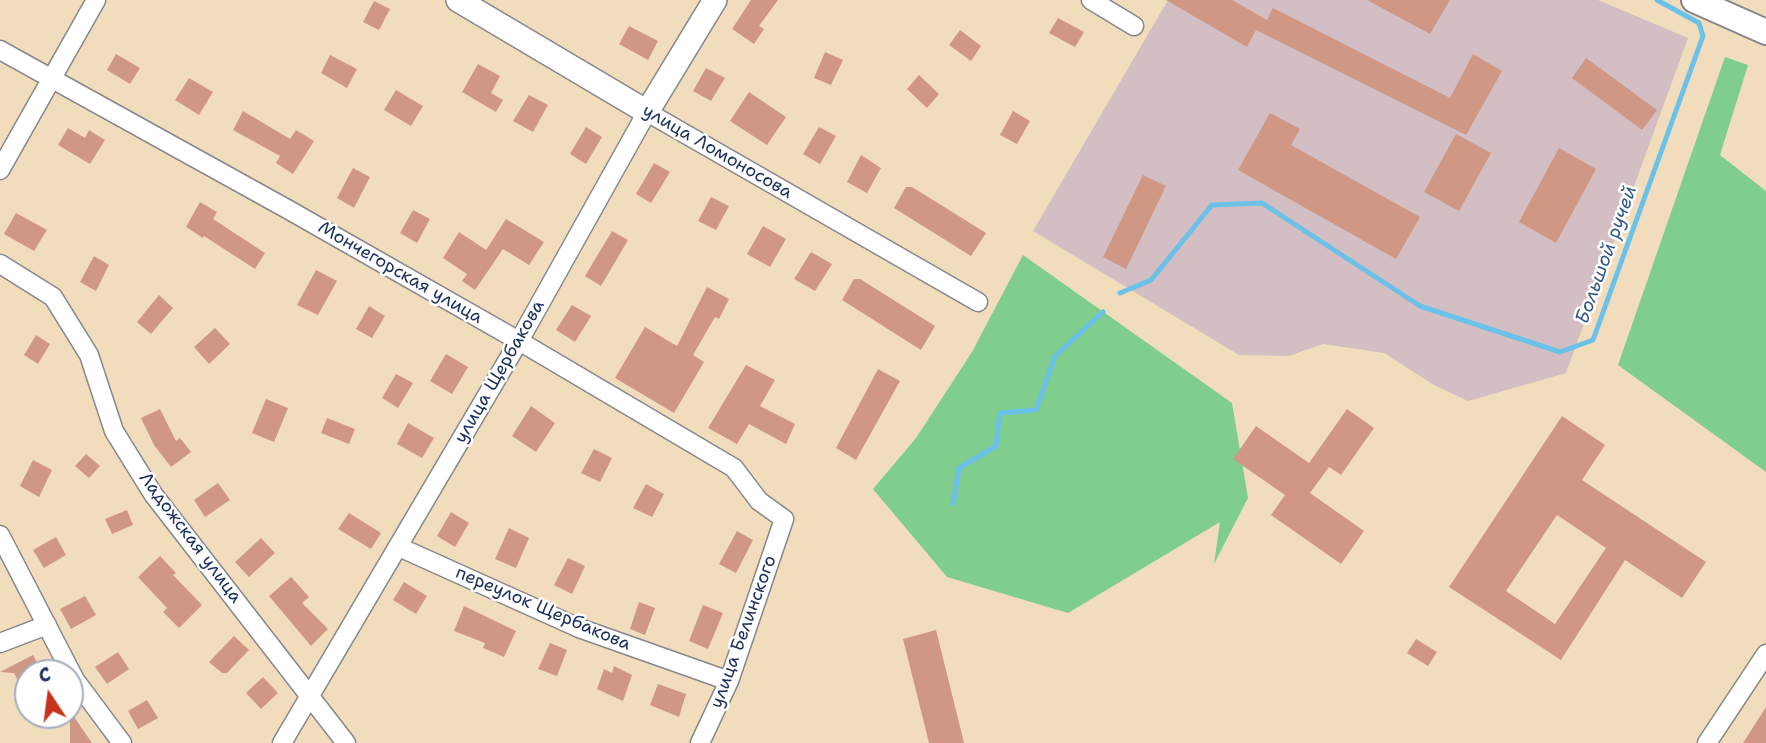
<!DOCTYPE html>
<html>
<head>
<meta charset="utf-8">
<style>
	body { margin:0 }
	#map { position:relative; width:1766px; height:743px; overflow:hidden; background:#f1ddbc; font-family:"Shantell Sans",sans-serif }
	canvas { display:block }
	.north { position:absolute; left:14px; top:659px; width:70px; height:70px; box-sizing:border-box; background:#fff; border:2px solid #a4acbf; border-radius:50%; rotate:347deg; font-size:19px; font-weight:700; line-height:28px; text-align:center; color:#1b2f5e }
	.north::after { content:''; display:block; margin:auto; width:24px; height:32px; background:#c8321e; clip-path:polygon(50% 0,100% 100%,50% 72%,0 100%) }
</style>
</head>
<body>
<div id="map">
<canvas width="1766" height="743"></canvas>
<div class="north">С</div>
</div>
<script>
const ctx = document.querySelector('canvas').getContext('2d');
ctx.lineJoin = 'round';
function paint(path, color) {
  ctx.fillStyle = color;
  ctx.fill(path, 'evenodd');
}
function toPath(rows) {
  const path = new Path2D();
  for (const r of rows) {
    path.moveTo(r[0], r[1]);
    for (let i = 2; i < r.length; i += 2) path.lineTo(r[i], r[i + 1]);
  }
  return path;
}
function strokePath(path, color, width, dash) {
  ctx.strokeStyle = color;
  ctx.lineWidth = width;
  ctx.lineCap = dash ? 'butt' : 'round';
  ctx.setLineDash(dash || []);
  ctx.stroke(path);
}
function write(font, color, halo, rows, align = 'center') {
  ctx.font = font + ' "Shantell Sans",sans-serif';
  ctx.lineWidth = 5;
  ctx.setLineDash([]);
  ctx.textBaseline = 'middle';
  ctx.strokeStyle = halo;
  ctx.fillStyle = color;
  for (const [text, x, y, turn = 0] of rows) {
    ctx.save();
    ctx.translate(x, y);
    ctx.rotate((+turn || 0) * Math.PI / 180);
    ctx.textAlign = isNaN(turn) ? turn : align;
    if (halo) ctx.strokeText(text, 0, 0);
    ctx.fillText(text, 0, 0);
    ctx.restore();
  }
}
paint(toPath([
	[1168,0,1598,0,1688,38,1566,373,1468,401,1434,385,1384,353,1323,344,1289,356,1239,355,1033,231]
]), '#d2bec3');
paint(toPath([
	[1725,57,1748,65,1720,155,1766,191,1766,472,1618,365],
	[1023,255,1232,403,1248,498,1214,564,1220,522,1068,613,947,577,873,489,916,438,972,352]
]), '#7fce8d');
strokePath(toPath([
	[1120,293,1151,280,1212,205,1262,203,1420,306,1560,352,1593,340,1703,36,1699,23,1657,0],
	[953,504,959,468,996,446,1000,413,1036,410,1055,356,1103,312]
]), '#6bc1e8', 5);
paint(toPath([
	[751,0,778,0,759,26,764,29,754,44,732,29],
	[1166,0,1232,0,1267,20,1273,8,1450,98,1473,54,1502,71,1466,135,1256,30,1247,47],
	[1367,0,1450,0,1430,34],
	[374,1,390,9,379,30,363,22],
	[1058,18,1084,32,1075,47,1049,33],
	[629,26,658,41,648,60,619,44],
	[960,30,981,46,971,61,949,45],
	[825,52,843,60,831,85,814,78],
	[116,54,140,68,130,84,107,70],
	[330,55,357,69,347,88,321,73],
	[1586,58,1657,110,1642,130,1572,78],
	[478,64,500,76,491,93,503,100,496,112,462,92],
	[706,68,725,78,711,101,693,91],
	[919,75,939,94,927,108,907,89],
	[189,78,213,92,199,115,175,100],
	[396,90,423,106,411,126,384,110],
	[749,92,786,117,767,145,730,121],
	[529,95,548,105,533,132,513,121],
	[243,111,290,139,296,130,314,141,293,174,276,163,280,156,233,130],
	[1013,111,1030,121,1017,144,1000,135],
	[1270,113,1300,129,1291,145,1420,217,1396,259,1238,170],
	[586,127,602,137,586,164,570,154],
	[819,127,836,136,820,164,803,154],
	[68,128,85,138,89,130,105,140,90,164,58,145],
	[1456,134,1491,153,1459,211,1424,192],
	[1559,148,1596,169,1556,243,1519,222],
	[861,155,881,168,867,193,847,182],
	[654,163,670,172,651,203,636,194],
	[353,168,370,177,354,208,337,198],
	[1143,175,1166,186,1126,269,1103,257],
	[906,187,912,187,986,233,971,256,894,208],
	[711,197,729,206,716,230,698,221],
	[200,202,217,212,213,219,265,253,255,269,204,236,203,238,186,227],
	[413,210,430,219,417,243,400,233],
	[16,213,47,230,34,251,4,234],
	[506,219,544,242,529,265,503,249,475,290,462,281,467,274,443,258,459,232,486,250],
	[763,226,786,239,770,267,747,254],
	[612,231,628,240,601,286,585,276],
	[811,252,832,264,815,291,794,279],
	[94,256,109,265,96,291,80,282],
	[316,270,337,281,318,315,297,305],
	[854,279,860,279,935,326,921,350,842,300],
	[707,287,729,299,719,319,715,317,693,355,704,362,674,413,615,378,645,327,677,346],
	[159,295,173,308,151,334,137,322],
	[572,305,591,316,575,342,556,330],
	[369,306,385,316,372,338,356,329],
	[215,328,230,344,209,364,194,347],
	[36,335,50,344,38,364,24,355],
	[446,354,468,367,452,394,430,381],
	[746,365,775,380,760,406,795,424,786,444,749,424,737,444,708,428],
	[878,369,900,381,856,460,836,448],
	[396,374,413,383,398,408,382,398],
	[266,399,288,408,274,442,252,433],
	[531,406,555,423,536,452,512,436],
	[160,409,176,441,180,438,191,452,171,467,154,445,141,418],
	[1347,409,1374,428,1341,475,1329,467,1310,493,1364,531,1341,564,1271,515,1285,495,1233,459,1256,426,1309,463],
	[1562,416,1605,445,1582,480,1706,562,1682,598,1625,560,1561,660,1449,587],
	[1557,515,1606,548,1555,624,1506,591],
	[327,418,355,429,349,444,321,433],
	[408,423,434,438,422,458,397,444],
	[594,449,612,458,600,482,581,473],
	[86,454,100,466,89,478,75,466],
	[33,460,52,470,39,497,20,486],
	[218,483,230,500,205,517,194,500],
	[646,484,664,494,652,517,633,508],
	[127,510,133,525,112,534,105,519],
	[451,512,469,523,455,547,437,536],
	[349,513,381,533,371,549,338,529],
	[509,528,529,538,516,568,495,559],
	[737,531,753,540,736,573,719,564],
	[56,537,66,555,44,568,33,550],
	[261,538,275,553,249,577,235,562],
	[160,556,176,573,173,575,202,605,179,628,163,612,167,608,138,577],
	[568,558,585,566,572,594,554,585],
	[291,577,309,597,302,603,328,629,311,646,269,596],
	[404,582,427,596,416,614,393,600],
	[85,596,96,615,71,629,60,609],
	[639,602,655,608,645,635,630,629],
	[703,605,723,613,708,649,689,641],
	[464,606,516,631,504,657,483,648,485,643,454,631],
	[936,630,964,743,929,743,903,639],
	[234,636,249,650,227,673,222,673,209,662],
	[1416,639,1437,652,1428,666,1407,653],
	[550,643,567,650,557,676,538,669],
	[118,652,129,669,107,684,95,667],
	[33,655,43,673,28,673,28,700,14,673,0,672],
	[614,666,632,675,623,701,597,689,604,669,612,673],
	[263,677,278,693,261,709,246,693],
	[658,684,686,694,679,717,650,705],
	[147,700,158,718,138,729,128,711],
	[1766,707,1766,743,1743,743],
	[70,711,92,743,70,743]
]), '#d19785');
const minor = toPath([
	[1091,0,1134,26],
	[0,50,289,210,519,341,734,468,759,501,784,519,729,681,700,743],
	[0,170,96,0],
	[0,264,53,297,89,355,114,431,153,494,346,743],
	[0,535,75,680,122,743],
	[399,547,579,628,729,681],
	[0,643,47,625],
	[282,743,519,341,647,112,978,302],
	[1707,743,1766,654]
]);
const tertiary = toPath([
	[458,0,647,112,715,0]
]);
const secondary = toPath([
	[1694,0,1766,32]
]);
strokePath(minor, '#86868d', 21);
strokePath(tertiary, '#86868d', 26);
strokePath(secondary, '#86868d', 28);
strokePath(minor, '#fff', 18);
strokePath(tertiary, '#fff', 23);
strokePath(secondary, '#fff', 24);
write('18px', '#1b2f5e', '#fff', [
	["улица Ломоносова",717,152,30],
	["Мончегорская улица",400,273,30],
	["улица Щербакова",500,372,-60],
	["Ладожская улица",190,538,53],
	["переулок Щербакова",543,609,23],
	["улица Белинского",744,632,-70]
]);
write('italic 19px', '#335b87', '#fff', [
	["Большой ручей",1607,255,-70]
]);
</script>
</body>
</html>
